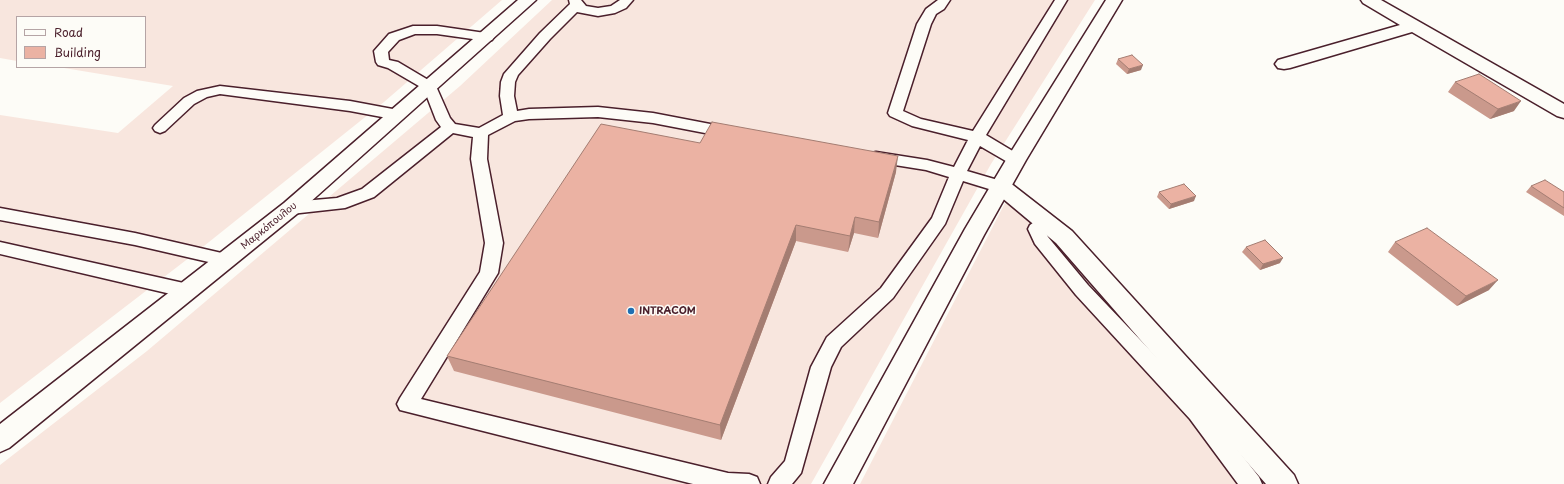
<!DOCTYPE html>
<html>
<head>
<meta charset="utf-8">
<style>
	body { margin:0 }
	#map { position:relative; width:1564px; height:484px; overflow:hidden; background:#fdfcf7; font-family:"Playpen Sans",sans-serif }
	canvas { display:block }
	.legend { position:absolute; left:16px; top:16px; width:130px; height:52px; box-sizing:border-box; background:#fdfcf7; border:1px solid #b5a4a5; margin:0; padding:5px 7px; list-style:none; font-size:12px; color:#4a1f2b }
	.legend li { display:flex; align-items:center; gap:8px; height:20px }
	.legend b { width:20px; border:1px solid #b5a4a5 }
</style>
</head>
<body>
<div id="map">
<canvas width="1564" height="484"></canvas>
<ul class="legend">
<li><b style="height:5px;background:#fdfcf7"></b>Road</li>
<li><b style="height:11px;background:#ebb2a3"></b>Building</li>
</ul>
</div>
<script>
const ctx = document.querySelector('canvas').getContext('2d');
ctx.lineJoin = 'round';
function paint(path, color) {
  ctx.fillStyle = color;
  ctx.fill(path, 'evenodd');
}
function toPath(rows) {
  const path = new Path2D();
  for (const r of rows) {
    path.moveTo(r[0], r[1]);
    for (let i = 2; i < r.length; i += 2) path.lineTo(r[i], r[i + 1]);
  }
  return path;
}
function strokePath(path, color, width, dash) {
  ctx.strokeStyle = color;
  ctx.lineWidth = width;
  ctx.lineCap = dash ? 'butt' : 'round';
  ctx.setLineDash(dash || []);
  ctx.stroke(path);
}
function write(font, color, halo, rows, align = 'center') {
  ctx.font = font + ' "Playpen Sans",sans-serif';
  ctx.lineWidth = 3;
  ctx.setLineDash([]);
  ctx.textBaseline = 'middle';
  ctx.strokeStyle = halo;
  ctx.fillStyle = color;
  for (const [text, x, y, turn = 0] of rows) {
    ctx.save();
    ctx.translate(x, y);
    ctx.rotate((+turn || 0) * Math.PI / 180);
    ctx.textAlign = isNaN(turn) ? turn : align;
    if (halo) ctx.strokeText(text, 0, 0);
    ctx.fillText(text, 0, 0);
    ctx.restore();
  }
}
paint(toPath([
	[0,0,502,0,384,102,194,254,0,403,0,115,118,133,173,86,58,67,145,67,145,17,17,17,17,61,0,58],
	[552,0,1095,0,991,164,811,484,0,484,0,465,147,351,460,86],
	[1005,203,1030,215,1059,239,1275,484,860,484]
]), '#f8e6de');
const lane = toPath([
	[569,0,581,0,586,6,598,8,611,6,620,0,633,0,626,8,615,13,598,16,577,12,550,39,518,75,515,82,514,96,517,111,529,109,598,107,653,113,731,128,736,130,739,133,736,136,731,138,653,123,598,117,529,119,515,121,488,135,487,159,503,243,498,273,421,399,728,473,749,474,757,477,760,484,693,484,400,410,397,404,400,398,480,272,485,243,471,159,473,137,453,133,374,197,345,208,291,214,285,212,283,208,285,204,291,202,337,198,362,189,441,127,436,120,424,89,388,68,378,65,376,62,374,51,389,34,413,26,437,26,492,34,494,37,492,40,487,41,437,34,415,34,399,40,388,52,389,60,398,62,435,84,450,118,455,124,479,128,503,115,500,96,501,82,504,74,540,33,570,4,569,0],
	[938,0,950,0,944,9,936,14,931,24,903,111,921,119,973,131,1055,0,1067,0,986,135,1021,156,1024,160,1021,164,1016,165,1011,164,980,146,967,171,1008,183,1010,187,1008,191,1002,193,963,181,945,224,893,298,841,347,831,367,801,473,792,484,768,484,771,477,785,461,811,367,827,337,881,288,932,218,949,177,926,170,876,162,871,161,868,157,871,153,876,152,927,160,954,167,968,140,912,126,890,116,888,113,917,24,926,9,938,0],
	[220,86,350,101,398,110,403,112,405,115,403,118,398,120,350,111,220,94,207,97,194,104,165,131,160,133,155,131,153,128,155,125,184,98,197,91,220,86],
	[0,208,135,233,226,254,232,255,235,260,232,265,226,266,135,245,0,220,0,208],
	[1046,216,1052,218,1054,222,1052,226,1045,231,1048,237,1088,285,1204,407,1259,477,1262,484,1238,484,1190,419,1076,295,1035,244,1028,229,1030,225,1040,218,1046,216],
	[0,242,188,284,194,286,197,291,194,296,188,298,0,254,0,242]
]);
const street = toPath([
	[1361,0,1381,0,1564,104,1564,118,1557,116,1412,32,1290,68,1284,69,1278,68,1275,64,1278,60,1400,25,1363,3,1361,0],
	[1002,180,1009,182,1072,231,1294,475,1298,484,1266,484,1056,243,995,192,992,187,995,182,1002,180]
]);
const secondary = toPath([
	[518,0,536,0,298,213,9,448,0,452,0,424,284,203,518,0],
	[1106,0,1122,0,1026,160,984,235,853,484,824,484,965,229,1006,160,1106,0]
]);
strokePath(lane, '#4a1f2b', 3);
strokePath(street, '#4a1f2b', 3);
strokePath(secondary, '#4a1f2b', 3);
paint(lane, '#fdfcf7');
paint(street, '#fdfcf7');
paint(secondary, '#fdfcf7');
paint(toPath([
	[1118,59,1141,70,1127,74,1116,64],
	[1455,82,1514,111,1490,119,1448,92],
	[700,143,896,172,878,238,854,233,848,252,796,241,721,440,454,371,447,356],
	[1531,186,1564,192,1564,216,1526,192],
	[1159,192,1194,201,1169,209,1157,197],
	[1395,242,1489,290,1457,306,1388,252],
	[1246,247,1280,263,1260,270,1242,252]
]), '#ca998c');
paint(toPath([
	[1143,65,1141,70,1127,74,1129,69],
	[1521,101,1514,111,1490,119,1498,109],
	[898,156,896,172,878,238,879,222],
	[1196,196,1194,201,1169,209,1171,204],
	[855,217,854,233,848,252,850,236],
	[796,225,796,241,721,440,720,425],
	[1283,258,1280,263,1260,270,1263,264],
	[1498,280,1489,290,1457,306,1466,296]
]), '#a47d72');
const building = toPath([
	[1132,55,1143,65,1129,69,1118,59,1132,55],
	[1479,74,1521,101,1498,109,1455,82,1479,74],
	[712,122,898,156,879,222,855,217,850,236,796,225,720,425,447,356,601,124,700,143,712,122],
	[1545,180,1564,192,1564,208,1531,186,1545,180],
	[1184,184,1196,196,1171,204,1159,192,1184,184],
	[1427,228,1498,280,1466,296,1395,242,1427,228],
	[1265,240,1283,258,1263,264,1246,247,1265,240]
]);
paint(building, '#ebb2a3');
strokePath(building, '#a47d72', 1);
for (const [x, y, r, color] of [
	[631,311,4,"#1f6fb2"]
]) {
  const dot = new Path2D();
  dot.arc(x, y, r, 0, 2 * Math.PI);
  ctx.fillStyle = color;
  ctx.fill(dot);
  strokePath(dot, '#fdfcf7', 1.5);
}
write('10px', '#4a1f2b', '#fdfcf7', [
	["Μαρκόπουλου",269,226,-39]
]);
write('bold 10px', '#4a1f2b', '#fdfcf7', [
	["INTRACOM",639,311]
], 'left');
</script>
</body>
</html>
